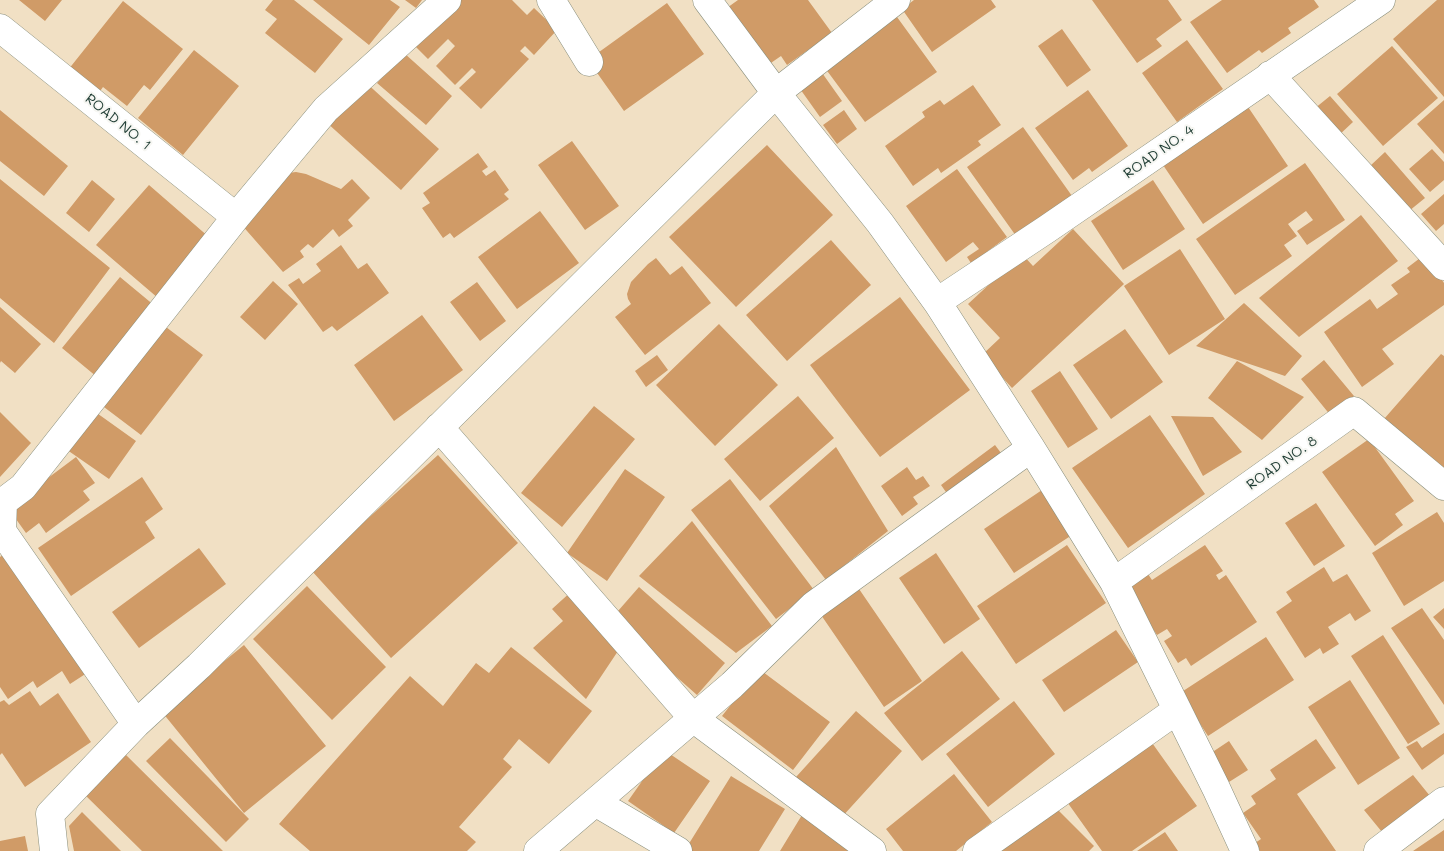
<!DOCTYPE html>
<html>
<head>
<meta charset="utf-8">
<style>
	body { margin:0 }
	canvas { display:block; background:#f1e0c4 }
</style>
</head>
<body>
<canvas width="1444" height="851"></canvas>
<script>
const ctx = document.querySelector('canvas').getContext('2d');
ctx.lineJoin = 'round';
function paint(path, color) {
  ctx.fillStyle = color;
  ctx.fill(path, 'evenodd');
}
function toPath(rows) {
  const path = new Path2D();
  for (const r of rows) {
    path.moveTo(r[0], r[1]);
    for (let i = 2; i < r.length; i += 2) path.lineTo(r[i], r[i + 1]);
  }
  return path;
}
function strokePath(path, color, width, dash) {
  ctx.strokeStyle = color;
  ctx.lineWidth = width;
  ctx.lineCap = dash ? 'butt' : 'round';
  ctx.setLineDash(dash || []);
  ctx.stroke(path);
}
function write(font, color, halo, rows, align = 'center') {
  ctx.font = font + ' Mali,sans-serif';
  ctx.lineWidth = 4;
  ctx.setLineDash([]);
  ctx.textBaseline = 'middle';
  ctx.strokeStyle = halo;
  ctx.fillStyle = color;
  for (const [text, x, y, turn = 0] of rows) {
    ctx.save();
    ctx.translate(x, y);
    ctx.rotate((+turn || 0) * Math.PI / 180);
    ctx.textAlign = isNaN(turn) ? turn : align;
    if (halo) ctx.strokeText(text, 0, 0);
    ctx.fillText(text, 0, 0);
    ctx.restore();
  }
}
paint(toPath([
	[19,0,62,0,45,21],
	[273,0,294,0,343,39,315,73,265,33,277,19,265,10],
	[313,0,390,0,400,7,369,45],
	[405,0,422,0,416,8],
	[458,0,512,0,527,15,534,8,557,30,534,55,525,46,520,51,529,59,481,109,459,88,476,72,472,68,455,85,436,66,455,46,448,39,428,59,414,45],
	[738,0,808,0,832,33,787,65,781,56,765,67,724,10],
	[914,0,991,0,996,7,932,52,902,9],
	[1092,0,1168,0,1182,20,1156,39,1162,46,1137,63],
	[1222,0,1314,0,1319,7,1288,28,1291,33,1262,53,1259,50,1227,73,1190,22],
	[1437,0,1444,0,1444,97,1393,39],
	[123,1,183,49,150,90,144,85,127,106,103,87,98,94,68,70],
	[667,3,704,54,624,111,588,60],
	[897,17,937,72,865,122,825,68],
	[1062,29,1091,70,1067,87,1038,46],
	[1187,40,1223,89,1177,122,1142,73],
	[1392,46,1438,98,1383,146,1337,94],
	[194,50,239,86,183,155,138,118],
	[404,53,452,96,426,125,377,83],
	[820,70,842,101,820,117,798,86],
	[363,80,439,149,401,190,325,121],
	[973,85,1001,125,978,141,981,145,941,173,938,168,913,186,885,146,925,117,922,112,940,100,944,105],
	[1088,90,1128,146,1092,172,1089,168,1073,180,1035,128],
	[1330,96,1353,122,1338,136,1314,109],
	[1444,100,1444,154,1417,124],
	[1244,101,1288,166,1203,224,1163,165],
	[0,110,68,166,44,196,0,161],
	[844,110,857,129,837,144,823,125],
	[1023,127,1077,203,1021,243,967,167],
	[572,141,619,206,585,230,538,165],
	[767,145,833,215,736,307,669,237],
	[1432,149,1444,162,1444,180,1430,192,1409,169],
	[1385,152,1425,198,1409,211,1370,166],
	[478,153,488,167,482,171,486,176,495,170,509,190,504,194,509,199,454,238,450,233,443,238,422,208,430,203,423,193],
	[1305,163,1345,220,1307,245,1297,231,1313,220,1306,211,1288,224,1297,236,1284,245,1292,256,1235,295,1196,239],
	[957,169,1007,237,988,251,991,254,973,266,967,257,979,249,973,242,946,262,906,206],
	[296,172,306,174,341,189,352,179,370,198,348,220,353,226,339,237,333,229,313,248,308,244,300,251,304,257,283,272,240,223,288,173],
	[0,179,110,268,54,343,0,298],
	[92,180,115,199,89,232,66,213],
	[1153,180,1185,229,1123,270,1091,221],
	[149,185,210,238,158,298,96,245],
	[1444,194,1444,224,1436,231,1421,214],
	[540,211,579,263,517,309,478,257],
	[1361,215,1398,261,1299,337,1259,298],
	[1073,229,1124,284,1012,388,982,355,1000,338,968,304,1022,254,1033,266],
	[831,240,871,285,787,361,746,315],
	[341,245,358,269,367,263,389,293,337,331,332,326,323,332,288,285,299,278,303,284,321,271,316,264],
	[1180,249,1225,319,1169,355,1124,286],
	[1424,255,1444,283,1444,305,1382,349,1394,364,1362,387,1324,332,1370,299,1377,309,1398,294,1391,285,1410,272,1407,268],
	[656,258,670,275,682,266,711,303,645,355,615,317,631,304,628,299,627,294,631,282,648,264],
	[120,277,155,306,97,377,62,348],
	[273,281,298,304,265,340,240,317],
	[477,282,506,321,480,341,450,302],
	[900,297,970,390,880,457,810,365],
	[1244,303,1302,356,1285,376,1196,346],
	[0,307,41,344,15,373,1,361,0,363],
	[422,315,463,370,394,421,354,365],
	[162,324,203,355,141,435,100,404],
	[719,324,778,385,715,446,656,385],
	[1125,329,1163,382,1111,419,1073,365],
	[1441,354,1444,356,1444,472,1384,419],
	[657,355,668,370,646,387,635,371],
	[1324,360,1354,396,1331,416,1301,379],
	[1237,361,1304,397,1262,440,1208,398],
	[1060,371,1098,429,1068,448,1031,391],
	[798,396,834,438,760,501,724,459],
	[87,406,136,441,109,479,60,445],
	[594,406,635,439,562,527,521,493],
	[0,412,31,443,0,477],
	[1150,415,1205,494,1128,548,1072,468],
	[1171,416,1213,417,1242,452,1203,476],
	[1369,439,1414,501,1395,514,1403,525,1375,546,1322,472],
	[995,445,1007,461,953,502,941,485],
	[836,447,888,531,826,580,769,506],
	[438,455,518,543,391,658,311,570],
	[76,457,95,483,83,491,90,500,46,533,39,523,26,533,8,508],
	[907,467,916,480,923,476,930,486,913,497,918,504,902,516,881,486],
	[625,469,665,497,607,581,567,553],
	[142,477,163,509,145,522,155,538,71,596,38,548],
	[730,479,814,590,776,619,691,510],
	[1042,490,1072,535,1014,573,984,529],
	[1316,503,1345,546,1314,566,1285,523],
	[1437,512,1444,523,1444,581,1404,606,1372,553],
	[692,521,772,626,736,653,639,576],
	[1067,545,1106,603,1016,664,977,606],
	[1205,545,1223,571,1216,575,1219,580,1226,575,1257,622,1191,666,1186,658,1178,663,1164,641,1172,636,1167,629,1157,635,1126,589,1148,574,1152,580],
	[199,548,226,584,139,648,112,612],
	[11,549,93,669,70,684,62,671,37,688,33,681,8,699,0,687,0,557],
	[936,553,980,619,944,644,899,578],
	[1324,567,1333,582,1347,574,1371,611,1355,621,1350,613,1328,627,1339,644,1323,654,1320,648,1305,658,1276,612,1292,601,1286,592],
	[307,586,386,667,332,720,253,639],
	[857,586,922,681,884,707,819,612],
	[639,587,725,663,697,695,611,619],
	[573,590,622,645,586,699,533,648,563,621,552,609],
	[1422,608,1444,640,1444,705,1391,628],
	[1444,608,1444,629,1433,617],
	[1116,630,1138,662,1064,712,1042,680],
	[1383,635,1440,724,1408,744,1351,656],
	[1266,637,1294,680,1208,736,1180,693],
	[244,645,326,746,244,813,162,712],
	[511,647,592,711,549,764,519,739,503,759,512,767,459,827,476,842,467,851,310,851,279,824,410,676,443,706,476,663,489,673],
	[962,651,1000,699,922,761,884,713],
	[759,669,830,722,793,770,722,716],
	[1350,680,1400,758,1358,785,1308,707],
	[30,691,40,706,58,693,91,742,25,787,2,753,0,755,0,702,4,700,9,705],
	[1014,701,1055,754,988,807,946,754],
	[856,711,902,751,841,818,796,777],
	[1444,733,1444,754,1422,770,1406,747,1417,741,1422,748],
	[170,738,249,819,226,842,146,761],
	[1316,739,1336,768,1297,794,1336,851,1260,851,1255,843,1261,839,1243,813,1256,804,1251,796,1276,779,1270,770],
	[1150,740,1197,806,1132,851,1102,851,1065,799],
	[1229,741,1248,770,1229,782,1211,753],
	[664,750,710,781,674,833,628,801],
	[124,753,223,851,142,851,84,794],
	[954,774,992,822,956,851,903,851,886,829],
	[1413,775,1430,796,1382,832,1364,810],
	[731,776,785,809,759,851,687,851,685,850],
	[1050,802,1094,846,1089,851,1001,851],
	[82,812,121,851,74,851,69,826],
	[802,815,859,851,780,851],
	[1444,830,1444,851,1413,851],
	[1165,832,1178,851,1137,851],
	[25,836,28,851,0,851,0,841]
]), '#d09b67');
const minor = toPath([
	[551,0,589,62],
	[707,0,776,93,880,223,937,302,1031,448,1114,582,1216,788,1245,851],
	[0,28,236,217],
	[1270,75,1444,266],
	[937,302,1047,229,1381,0],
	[439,427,693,718,872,851],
	[3,502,23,487,236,217,326,109,447,0],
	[3,502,2,531,136,724],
	[1114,582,1354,411,1444,486],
	[595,802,678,851],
	[54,851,50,814,136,724,199,666,776,93,896,0],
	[538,851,732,685,814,605,1031,448],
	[977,851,1177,710],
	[1378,851,1444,801]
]);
strokePath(minor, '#888e7c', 29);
strokePath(minor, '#fff', 28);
write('14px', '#1f3d34', '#f6f6f2', [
	["ROAD NO. 1",118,122,39],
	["ROAD NO. 4",1159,152,-35],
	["ROAD NO. 8",1282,463,-35]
]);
</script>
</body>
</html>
